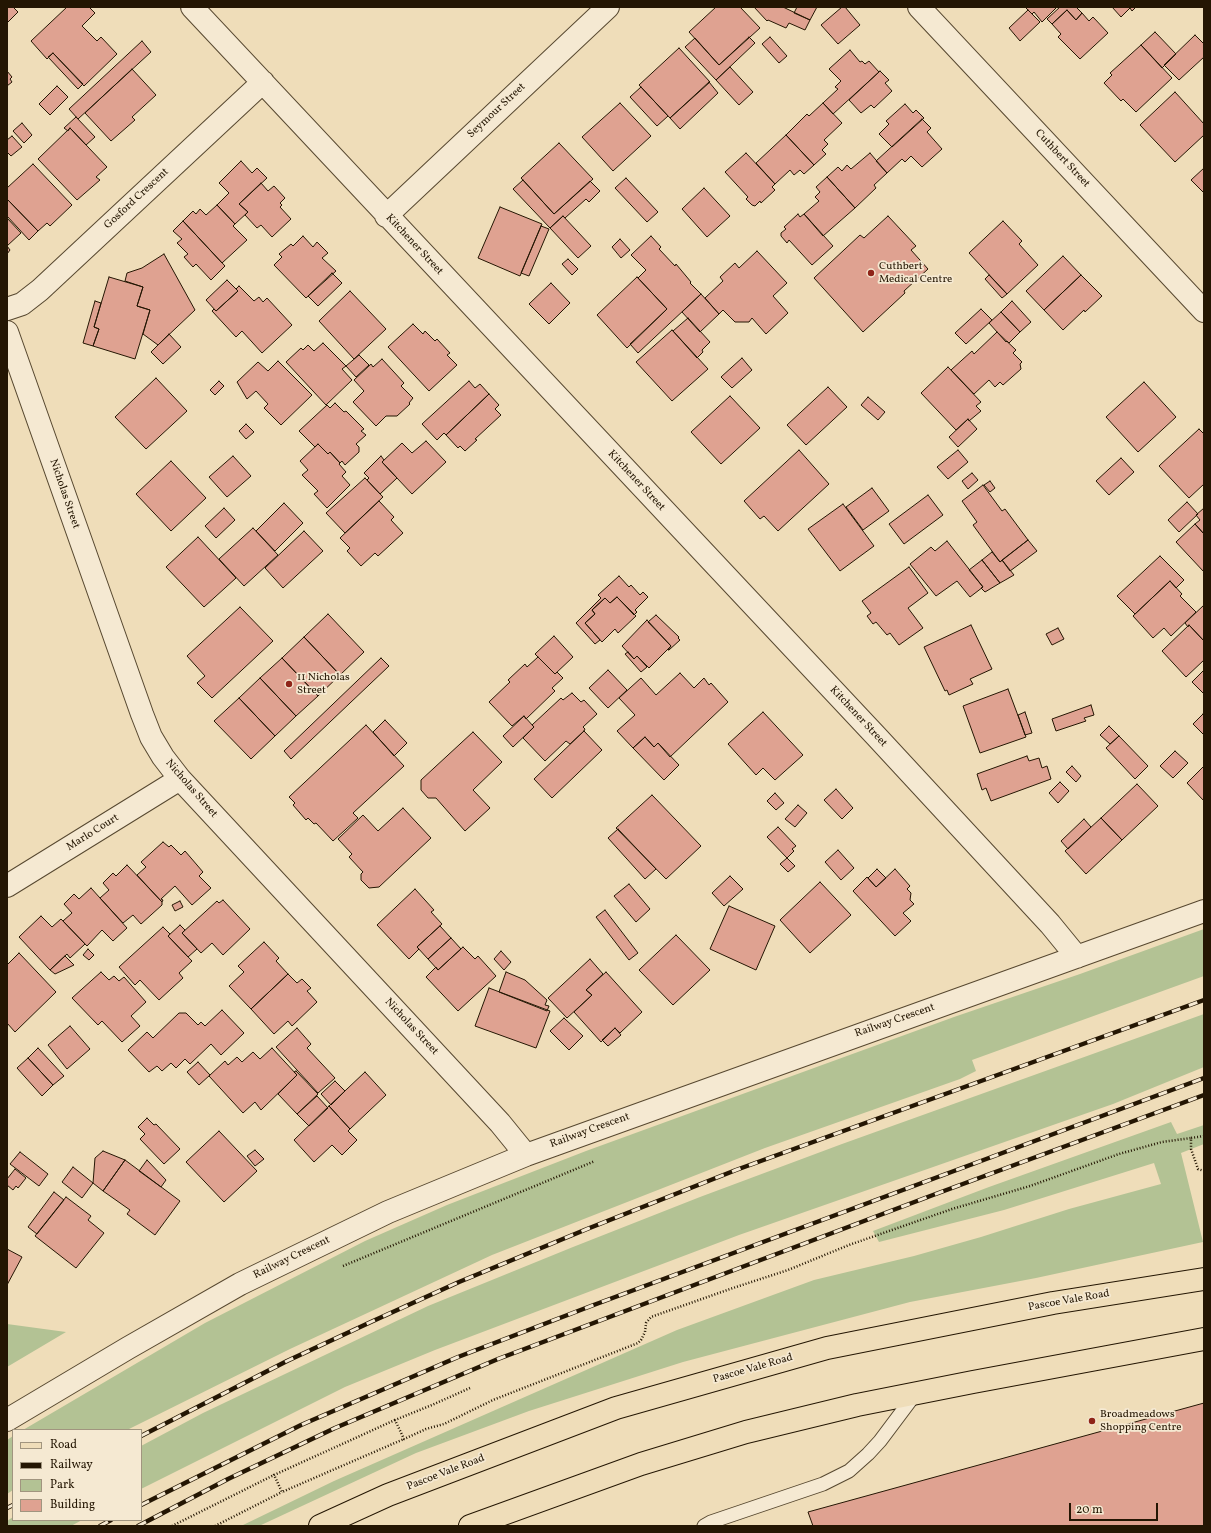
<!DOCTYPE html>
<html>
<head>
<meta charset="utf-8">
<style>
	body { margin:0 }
	#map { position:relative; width:1211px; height:1533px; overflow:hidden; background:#efddb9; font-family:Vollkorn,serif }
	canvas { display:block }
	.frame { position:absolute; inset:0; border:8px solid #241603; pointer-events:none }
	.legend { position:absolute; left:12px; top:1429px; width:130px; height:92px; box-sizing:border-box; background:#f5e9d2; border:1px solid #a1957f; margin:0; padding:5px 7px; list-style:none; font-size:12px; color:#241603 }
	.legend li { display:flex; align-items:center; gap:8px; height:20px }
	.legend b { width:20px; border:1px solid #a1957f }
	.scale { position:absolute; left:1069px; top:1503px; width:89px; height:18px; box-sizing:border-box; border:2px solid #241603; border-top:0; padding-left:5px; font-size:12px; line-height:14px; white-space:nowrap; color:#241603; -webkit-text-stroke:3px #f5e9d2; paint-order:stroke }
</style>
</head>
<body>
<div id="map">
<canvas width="1211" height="1533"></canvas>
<div class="frame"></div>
<ul class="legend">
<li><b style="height:5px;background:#efddb9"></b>Road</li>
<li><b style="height:5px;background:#241603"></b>Railway</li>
<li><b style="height:11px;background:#b3c294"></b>Park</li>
<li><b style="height:11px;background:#dfa291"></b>Building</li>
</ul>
<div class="scale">20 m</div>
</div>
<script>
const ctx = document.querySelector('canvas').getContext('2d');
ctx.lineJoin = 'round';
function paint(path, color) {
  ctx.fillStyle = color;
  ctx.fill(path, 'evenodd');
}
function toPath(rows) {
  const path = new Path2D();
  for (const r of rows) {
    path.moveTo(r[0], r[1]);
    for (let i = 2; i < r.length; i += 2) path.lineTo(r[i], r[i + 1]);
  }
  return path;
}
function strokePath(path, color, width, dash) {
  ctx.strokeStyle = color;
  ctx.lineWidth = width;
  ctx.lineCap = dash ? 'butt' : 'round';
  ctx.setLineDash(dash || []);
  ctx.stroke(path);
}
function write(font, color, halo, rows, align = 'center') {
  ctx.font = font + ' Vollkorn,serif';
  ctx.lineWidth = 3.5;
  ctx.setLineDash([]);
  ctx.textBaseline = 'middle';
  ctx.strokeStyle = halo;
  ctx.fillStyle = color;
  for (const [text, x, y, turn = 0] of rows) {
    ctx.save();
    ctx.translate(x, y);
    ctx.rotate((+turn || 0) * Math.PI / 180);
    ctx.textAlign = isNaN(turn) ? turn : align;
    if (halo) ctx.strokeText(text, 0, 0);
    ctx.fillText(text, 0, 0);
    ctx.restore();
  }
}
paint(toPath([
	[1204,929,1204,976,972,1060,976,1071,960,1079,765,1148,492,1255,290,1349,127,1430,23,1430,205,1323,365,1241,447,1205,586,1151,954,1017,1080,974],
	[1204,1014,1204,1067,1113,1104,739,1235,435,1350,345,1387,141,1489,141,1446,203,1413,428,1306,573,1247,700,1197,842,1144],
	[1171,1122,1177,1134,1204,1125,1204,1144,1181,1153,1203,1242,1036,1278,910,1302,683,1362,529,1411,416,1453,259,1526,241,1526,334,1481,677,1330,814,1280,914,1256,981,1237,1069,1209,1161,1184,1154,1163,1004,1210,879,1242,873,1231,989,1187],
	[7,1324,66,1332,7,1367],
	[13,1436,13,1490,7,1494,7,1440],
	[13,1517,13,1520,82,1520,71,1526,7,1526,7,1521]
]), '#b3c294');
const building = toPath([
	[7,7,13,7,18,12,7,23,7,7],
	[67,7,89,7,95,13,82,26,97,41,101,37,117,54,84,86,53,53,47,59,31,41,67,7],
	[716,7,740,7,760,28,719,65,689,32,716,7],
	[754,7,783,7,810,20,805,30,789,23,786,28,768,20,767,21,754,7],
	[797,7,817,7,810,20,794,13,797,7],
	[842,7,845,7,860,25,838,44,821,25,842,7],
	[1025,7,1057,7,1042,22,1034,12,1032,14,1025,7],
	[1060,7,1076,7,1082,13,1076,20,1067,10,1052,24,1047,19,1060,7],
	[1112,7,1136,7,1132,11,1130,8,1121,17,1112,7],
	[1028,10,1040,22,1020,41,1009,28,1028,10],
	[1067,10,1076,20,1082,13,1089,21,1093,17,1108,33,1080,59,1058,37,1061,34,1052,24,1067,10],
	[1155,32,1176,54,1162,68,1141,45,1155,32],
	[1195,35,1204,44,1204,57,1179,80,1164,65,1195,35],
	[749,37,755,43,716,80,685,47,695,38,719,65,749,37],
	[770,37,787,56,779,63,762,44,770,37],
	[142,41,151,52,78,119,69,109,142,41],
	[1141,45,1172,78,1136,112,1123,99,1121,101,1104,83,1112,75,1110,73,1141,45],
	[679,48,710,82,670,118,639,85,679,48],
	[850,50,860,62,862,61,865,64,869,61,879,72,833,114,823,103,838,89,835,87,841,81,829,69,850,50],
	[53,53,83,84,78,89,48,57,53,53],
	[730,67,753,92,739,105,716,80,730,67],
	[132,69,156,95,132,117,135,120,111,141,85,113,132,69],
	[7,71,12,77,10,79,12,82,7,86,7,71],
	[880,71,889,80,885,83,892,91,874,108,871,105,861,113,849,100,880,71],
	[709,82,718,93,680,129,670,118,709,82],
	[57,86,68,97,50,115,39,104,57,86],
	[641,87,668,116,657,126,630,97,641,87],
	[1175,92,1204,124,1204,135,1175,162,1140,125,1175,92],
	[620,103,651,136,613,171,582,137,620,103],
	[823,103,842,123,824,140,828,144,822,150,826,154,814,165,786,135,807,114,809,116,823,103],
	[905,104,913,113,916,110,924,118,892,147,879,134,889,124,886,121,905,104],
	[76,117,95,137,86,145,70,128,68,131,64,128,76,117],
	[922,119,931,128,927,132,942,149,922,167,911,156,905,162,902,159,887,173,876,161,922,119],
	[22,123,32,135,24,143,13,131,22,123],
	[70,128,107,167,96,177,100,180,77,200,38,159,70,128],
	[786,135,814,165,804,174,800,170,794,175,790,170,775,184,756,163,786,135],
	[12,136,22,147,11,156,7,152,7,140,12,136],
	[559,143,593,179,554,214,521,178,559,143],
	[746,153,775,184,772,187,775,190,761,203,760,201,755,206,752,205,746,199,748,197,725,172,746,153],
	[870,153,887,173,874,185,876,188,855,208,827,177,838,167,842,171,847,165,851,169,870,153],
	[241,161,252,173,257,168,267,178,239,204,248,212,235,224,217,205,229,193,219,183,241,161],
	[33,164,72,205,50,226,47,223,38,231,7,199,7,188,33,164],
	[1204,168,1204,193,1191,180,1204,168],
	[827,177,855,208,823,236,804,214,819,201,815,197,820,192,816,187,827,177],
	[626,178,658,212,647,222,615,188,626,178],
	[523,180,554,214,590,181,600,191,589,202,586,199,565,218,563,216,550,228,513,189,523,180],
	[261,183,268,191,274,186,285,198,280,203,282,205,280,207,291,219,272,237,261,225,257,228,245,215,248,212,239,204,261,183],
	[704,188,730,216,707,237,682,209,704,188],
	[7,199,38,231,29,240,7,216,7,199],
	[217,205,235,224,233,226,247,240,222,263,183,221,193,211,196,214,200,209,206,215,217,205],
	[500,207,542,224,520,276,478,258,500,207],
	[798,214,800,217,804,214,833,246,812,265,789,240,787,243,781,236,781,233,786,229,784,227,798,214],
	[563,216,591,246,578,258,550,228,563,216],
	[888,216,916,246,911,250,928,269,904,291,905,293,863,332,814,278,860,235,864,238,888,216],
	[7,218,21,233,7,246,10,250,7,254,7,218],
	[183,221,225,266,211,280,196,264,193,267,184,257,188,254,177,243,182,239,173,231,183,221],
	[1003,221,1022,241,1019,244,1038,265,1007,294,969,253,1003,221],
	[541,226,549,229,529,276,521,273,541,226],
	[303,236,313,247,317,242,328,253,322,258,336,271,306,298,274,265,282,257,279,254,291,244,293,246,303,236],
	[651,236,661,247,659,249,675,266,676,264,691,282,690,283,701,294,638,353,630,344,667,309,638,278,646,270,631,255,651,236],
	[620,239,630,250,621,258,612,247,620,239],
	[757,251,787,283,773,296,788,313,766,334,752,318,749,322,735,322,723,310,719,314,705,298,723,281,720,277,735,263,739,268,757,251],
	[164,254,195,310,158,345,143,334,150,310,137,306,143,287,125,281,127,273,142,268,164,254],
	[1063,256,1081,275,1044,310,1026,291,1063,256],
	[568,259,578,269,572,275,562,264,568,259],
	[332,273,342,283,318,306,308,296,332,273],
	[989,275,1007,294,1002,298,985,279,989,275],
	[1081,275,1102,296,1085,312,1084,310,1063,330,1044,310,1081,275],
	[109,277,143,287,137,306,150,310,135,359,93,346,99,329,94,327,109,277],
	[637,277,667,309,627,348,597,315,637,277],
	[227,280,238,291,216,311,206,300,227,280],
	[551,283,570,303,549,324,529,304,551,283],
	[239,286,254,301,259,297,263,302,267,298,292,325,262,353,242,331,236,337,212,311,214,309,216,311,238,291,236,289,239,286],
	[350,291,386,329,354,359,319,321,350,291],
	[701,294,719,314,700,332,682,312,701,294],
	[95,301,101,303,94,327,99,329,93,346,83,343,95,301],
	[1012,301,1031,322,1020,332,1001,312,1012,301],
	[981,309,992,320,966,344,955,333,981,309],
	[1001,312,1020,332,1009,343,1007,341,1006,342,989,323,1001,312],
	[688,318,710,342,702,350,703,352,697,358,673,331,688,318],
	[413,324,423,334,425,331,435,341,437,339,450,353,447,355,457,365,429,391,388,347,413,324],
	[672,330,708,369,672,401,636,362,672,330],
	[997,332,1016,350,1013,353,1022,362,1020,364,1021,369,1003,385,1000,382,995,387,989,380,974,394,951,370,972,351,974,354,997,332],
	[169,334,181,347,163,364,151,352,169,334],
	[323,343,346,366,342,369,352,380,326,405,286,362,301,348,303,350,308,345,314,351,323,343],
	[359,355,369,365,356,377,346,366,359,355],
	[742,358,752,370,732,388,721,377,742,358],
	[382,359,404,383,401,386,413,398,409,403,410,404,397,416,386,416,376,426,353,402,364,391,354,380,371,364,373,367,382,359],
	[278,361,312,395,281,425,264,408,268,404,256,391,247,399,237,382,258,362,268,371,278,361],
	[948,367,981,402,976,406,981,411,969,421,968,419,956,430,921,393,948,367],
	[156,378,187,411,146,449,115,417,156,378],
	[219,381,224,386,215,395,210,390,219,381],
	[469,381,475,388,480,384,489,394,446,435,444,433,437,440,422,424,469,381],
	[1144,382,1176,417,1138,452,1106,417,1144,382],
	[828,387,847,407,806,445,787,425,828,387],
	[489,394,499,405,495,409,501,415,475,439,477,440,465,451,460,446,458,448,446,435,489,394],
	[730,396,760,428,721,464,691,432,730,396],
	[868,397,885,412,878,420,861,405,868,397],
	[335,403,344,412,346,411,364,429,361,431,366,435,356,444,359,447,359,452,345,465,342,461,340,463,330,452,328,454,318,444,315,447,299,431,327,405,330,408,335,403],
	[968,419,977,429,958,447,949,437,968,419],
	[246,424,254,432,246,439,239,431,246,424],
	[1199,429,1204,434,1204,484,1189,498,1159,466,1199,429],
	[426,441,446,462,412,494,382,462,402,443,412,453,426,441],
	[318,444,328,454,330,452,340,463,339,464,346,472,342,476,350,485,327,508,314,494,318,491,302,475,308,470,300,461,318,444],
	[799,450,829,484,778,531,764,516,760,519,744,501,799,450],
	[958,450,968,462,948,479,937,467,958,450],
	[233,456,251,476,227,497,209,477,233,456],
	[381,456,384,460,382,462,397,478,380,494,367,480,369,478,364,473,381,456],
	[1121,458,1134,472,1109,495,1096,481,1121,458],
	[171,461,206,498,171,531,136,494,171,461],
	[972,473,978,480,968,489,962,481,972,473],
	[365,478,383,497,345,533,326,513,365,478],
	[990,481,995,488,990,492,984,485,990,481],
	[983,485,1002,511,1005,509,1028,540,1000,562,973,525,977,522,962,501,983,485],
	[872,488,889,511,863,530,846,507,872,488],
	[928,495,943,515,904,544,889,524,928,495],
	[379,501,394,517,391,520,403,533,378,556,375,553,361,566,347,551,350,548,340,538,379,501],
	[1187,502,1198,514,1179,532,1168,520,1187,502],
	[284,503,303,523,275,551,256,531,284,503],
	[843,504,874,546,840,571,808,529,843,504],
	[224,508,235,520,216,538,205,526,224,508],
	[1204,508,1204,534,1195,524,1200,520,1196,515,1204,508],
	[1195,524,1204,534,1204,572,1176,542,1195,524],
	[253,528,278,555,244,586,219,559,253,528],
	[304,531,323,551,283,588,265,568,304,531],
	[198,537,236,578,204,607,166,567,198,537],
	[1028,540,1037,551,1010,571,1002,560,1028,540],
	[947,541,983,587,970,597,957,581,936,596,910,564,931,547,935,551,947,541],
	[992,552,1000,562,1002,560,1014,575,1000,583,982,560,992,552],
	[1160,556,1184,580,1176,588,1170,581,1135,614,1117,596,1160,556],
	[982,560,1000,583,985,592,981,588,983,587,969,570,982,560],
	[909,567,928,593,908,608,923,628,899,645,890,633,887,635,876,622,873,624,867,616,871,613,862,601,909,567],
	[619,576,629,587,631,585,640,595,643,592,648,597,635,610,637,612,634,615,617,597,610,603,605,598,592,610,595,614,585,623,600,640,595,644,576,623,601,598,598,595,619,576],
	[1170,581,1182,594,1180,596,1196,612,1171,636,1164,628,1153,638,1133,616,1170,581],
	[617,597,636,616,618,633,615,629,602,642,585,623,595,614,592,610,605,598,610,603,617,597],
	[1204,605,1204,641,1189,625,1188,627,1185,623,1204,605],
	[240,607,273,641,212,698,197,683,205,676,187,656,240,607],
	[328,614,364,652,340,675,304,637,328,614],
	[656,615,679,637,678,638,680,640,669,650,668,650,671,646,648,622,656,615],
	[647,620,671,646,649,668,637,656,634,659,622,646,647,620],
	[971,625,992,669,970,679,973,684,949,695,947,690,945,691,924,647,971,625],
	[1189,625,1204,641,1204,660,1186,677,1162,651,1189,625],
	[1058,628,1064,639,1052,645,1046,634,1058,628],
	[554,636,573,657,555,674,535,654,554,636],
	[304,637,340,675,318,696,282,658,304,637],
	[628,652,634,659,637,656,647,667,641,672,625,654,628,652],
	[538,657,555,674,557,672,563,678,552,688,555,691,526,719,524,716,512,726,489,702,510,682,508,680,525,664,527,667,538,657],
	[282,658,318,696,296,716,260,678,282,658],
	[381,658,389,666,291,759,284,751,381,658],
	[608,670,627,690,608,708,589,688,608,670],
	[1204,670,1204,694,1192,682,1204,670],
	[680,673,694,688,704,678,709,685,711,683,728,702,670,757,658,743,654,747,645,737,633,748,617,731,635,715,619,698,641,678,656,695,680,673],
	[260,678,296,716,275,736,239,698,260,678],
	[1008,689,1026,737,980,753,963,706,1008,689],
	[572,693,581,702,584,700,597,714,583,727,585,729,584,731,570,744,566,741,545,761,523,738,534,727,532,725,561,698,563,700,572,693],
	[239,698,275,736,251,759,214,721,239,698],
	[1091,705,1094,715,1084,718,1086,721,1056,731,1052,719,1091,705],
	[763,712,803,755,775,780,763,768,756,775,728,744,763,712],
	[1025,712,1032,733,1025,735,1018,715,1025,712],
	[1203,714,1204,715,1204,732,1203,734,1193,724,1203,714],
	[524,716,534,727,513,747,503,736,524,716],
	[385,720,407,743,394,756,373,732,385,720],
	[366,725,404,766,353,813,358,818,333,841,316,823,314,824,308,818,306,820,293,805,295,803,289,797,366,725],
	[1109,726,1119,736,1110,744,1100,735,1109,726],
	[584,731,602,750,552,798,534,779,584,731],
	[473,732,502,762,473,790,490,808,465,831,436,798,428,798,421,790,421,780,473,732],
	[1119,736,1148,766,1135,779,1106,748,1119,736],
	[645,737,654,747,658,743,679,765,664,780,633,748,645,737],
	[1175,751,1188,763,1173,778,1160,766,1175,751],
	[1027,756,1029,761,1039,758,1042,768,1047,766,1051,779,991,801,986,788,982,790,977,774,1027,756],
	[1072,766,1081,776,1076,782,1066,772,1072,766],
	[1204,766,1204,801,1187,783,1204,766],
	[1060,782,1069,791,1058,803,1049,793,1060,782],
	[1137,784,1158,806,1122,840,1101,818,1137,784],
	[836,789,853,808,842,819,824,800,836,789],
	[775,793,784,803,776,810,767,801,775,793],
	[652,795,701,846,666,879,616,828,652,795],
	[798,805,807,813,795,827,785,819,798,805],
	[403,808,431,838,379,887,369,888,361,880,361,874,363,872,349,857,352,854,338,839,363,815,378,831,403,808],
	[1101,818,1122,840,1086,874,1065,851,1101,818],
	[1084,819,1091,827,1068,849,1061,841,1084,819],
	[778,827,796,846,792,849,794,851,787,858,767,837,778,827],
	[618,829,656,869,645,879,608,838,618,829],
	[163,842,169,847,171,845,181,855,185,851,203,872,199,876,211,888,192,905,175,886,161,899,163,900,162,902,137,875,146,867,141,862,163,842],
	[838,850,854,868,841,880,825,862,838,850],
	[787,858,795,866,788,872,780,864,787,858],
	[127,865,162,902,162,905,141,924,133,915,123,923,100,898,109,890,103,883,113,873,116,876,127,865],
	[877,869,886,878,876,887,868,878,877,869],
	[895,869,910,886,907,889,911,893,910,900,914,904,903,913,911,921,895,936,853,891,867,877,876,887,895,869],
	[730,876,743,889,724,906,712,893,730,876],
	[820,882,851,915,810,953,780,920,820,882],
	[629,884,650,909,636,922,614,896,629,884],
	[91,888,127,928,113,941,102,930,87,946,63,921,72,913,64,904,74,894,79,899,91,888],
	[415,889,434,910,431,912,442,924,417,947,419,949,409,959,377,925,415,889],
	[223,900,250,929,223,955,212,943,201,953,182,933,217,901,219,903,223,900],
	[180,901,183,907,175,911,172,905,180,901],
	[729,906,775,926,756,970,710,949,729,906],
	[605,910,638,953,629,960,596,917,605,910],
	[41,916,52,927,61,919,85,944,70,958,67,954,50,970,19,937,41,916],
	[180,925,185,930,182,933,197,949,188,957,168,936,180,925],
	[440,926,451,938,428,959,417,947,440,926],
	[163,927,170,934,168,936,192,961,179,973,183,978,159,1000,140,980,135,985,119,967,163,927],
	[676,935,710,970,673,1005,639,970,676,935],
	[451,938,461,949,438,970,428,959,451,938],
	[264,942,279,958,276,961,288,974,251,1009,229,986,244,972,238,966,264,942],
	[463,947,475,959,478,956,496,976,458,1011,426,977,436,967,438,970,463,947],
	[88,949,94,955,89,960,83,955,88,949],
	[501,951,511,962,504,970,494,959,501,951],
	[19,953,56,992,15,1032,7,1023,7,965,19,953],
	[65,956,74,965,55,974,50,970,65,956],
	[590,959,603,974,586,990,592,995,567,1018,548,998,590,959],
	[101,972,109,980,114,976,119,981,124,977,146,1002,131,1016,140,1026,122,1042,102,1021,98,1025,72,998,101,972],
	[506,972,525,980,547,1000,545,1005,549,1006,547,1011,499,992,506,972],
	[606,972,642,1012,620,1033,615,1028,601,1042,574,1012,592,995,586,990,606,972],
	[288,974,297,983,302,979,311,988,307,991,317,1002,292,1026,288,1021,274,1034,251,1009,288,974],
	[489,988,550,1011,536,1048,475,1026,489,988],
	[222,1010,244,1033,221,1055,211,1044,190,1064,185,1059,176,1068,171,1063,162,1071,157,1066,149,1072,128,1050,147,1032,153,1038,179,1013,186,1013,198,1025,201,1022,205,1026,222,1010],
	[564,1018,583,1036,569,1050,550,1031,564,1018],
	[70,1026,90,1049,67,1069,48,1045,70,1026],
	[297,1028,311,1044,307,1048,335,1078,318,1093,276,1047,297,1028],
	[615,1028,621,1035,608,1046,602,1040,615,1028],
	[38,1048,64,1076,53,1085,28,1058,38,1048],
	[272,1048,297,1075,261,1110,255,1102,243,1113,209,1076,225,1061,228,1065,237,1057,242,1062,253,1052,260,1059,272,1048],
	[28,1058,53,1085,42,1096,17,1068,28,1058],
	[198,1062,210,1075,199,1085,187,1072,198,1062],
	[296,1071,318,1094,297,1114,278,1094,297,1075,294,1072,296,1071],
	[365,1072,386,1095,350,1129,329,1106,365,1072],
	[335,1081,345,1091,331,1105,321,1094,335,1081],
	[317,1096,328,1108,309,1126,297,1114,317,1096],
	[329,1106,350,1129,348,1131,357,1140,342,1155,332,1145,314,1162,294,1140,329,1106],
	[147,1118,154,1125,156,1124,180,1149,164,1164,140,1139,145,1134,138,1127,147,1118],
	[219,1131,257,1171,224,1202,186,1162,219,1131],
	[255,1150,264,1159,255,1166,247,1156,255,1150],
	[103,1151,125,1160,103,1191,93,1183,95,1158,103,1151],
	[20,1152,48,1174,39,1186,10,1164,20,1152],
	[125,1160,180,1201,155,1235,127,1214,130,1210,103,1191,125,1160],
	[147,1160,166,1180,161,1187,139,1171,147,1160],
	[73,1167,93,1183,82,1198,62,1182,73,1167],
	[15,1169,26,1178,18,1188,16,1186,13,1190,7,1185,7,1179,15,1169],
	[54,1192,64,1200,37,1234,28,1227,54,1192],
	[66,1197,91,1216,88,1220,104,1233,76,1268,35,1236,66,1197],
	[7,1249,22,1257,7,1285,7,1249],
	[1204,1403,1204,1526,813,1526,808,1512,1204,1403]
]);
paint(building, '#dfa291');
strokePath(building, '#241603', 1);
const lane = toPath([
	[704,1526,711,1522,823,1484,849,1471,868,1454,880,1441,916,1393]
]);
const street = toPath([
	[192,7,876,736,1050,924,1077,957],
	[919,7,1204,311],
	[386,216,608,7],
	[7,309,22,304,40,290,263,82],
	[7,332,142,714,151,737,163,757,180,779,500,1123,526,1155],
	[7,886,180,779],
	[7,1420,128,1348,240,1284,388,1212,526,1155,1204,911]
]);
const primary = toPath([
	[320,1526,388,1495,616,1408,827,1348,1053,1303,1204,1279],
	[470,1526,641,1464,746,1432,857,1405,973,1382,1204,1339]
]);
strokePath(lane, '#574830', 15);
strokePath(street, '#574830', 24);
strokePath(primary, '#241603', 24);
strokePath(toPath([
	[1204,1136,1191,1138,1191,1149,1198,1169,1204,1171],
	[343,1266,595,1161],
	[470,1388,432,1405,395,1420,404,1439,426,1429,444,1424,493,1400,638,1343,641,1340,645,1332,646,1323,651,1317,730,1289,788,1270,849,1245,952,1209,1030,1186,1119,1154,1162,1142,1191,1138],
	[395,1420,274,1475,282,1492,404,1439],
	[172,1526,274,1475],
	[215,1526,282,1492]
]), '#241603', 2.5, [1, 2]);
strokePath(lane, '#f5e9d2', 13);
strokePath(street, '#f5e9d2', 22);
strokePath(primary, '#efddb9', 22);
const rail = toPath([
	[141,1436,287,1361,373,1321,459,1282,587,1229,736,1170,1204,1000],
	[141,1505,301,1425,458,1357,591,1306,1204,1078],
	[7,1508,13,1505],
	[100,1526,111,1520],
	[138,1526,228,1479,335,1428,498,1359,933,1195,1204,1095]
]);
strokePath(rail, '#241603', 4.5);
strokePath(rail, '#f5e9d2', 3, [9]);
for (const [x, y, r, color] of [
	[871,273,4,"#8f2418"],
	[289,684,4,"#8f2418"],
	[1092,1421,4,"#8f2418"]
]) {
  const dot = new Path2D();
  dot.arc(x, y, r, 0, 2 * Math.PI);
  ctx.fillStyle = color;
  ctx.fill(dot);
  strokePath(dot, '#f5e9d2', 1.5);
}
write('11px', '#241603', '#f5e9d2', [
	["Seymour Street",497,111,-43],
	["Cuthbert Street",1062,159,47],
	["Gosford Crescent",137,199,-43],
	["Kitchener Street",414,245,47],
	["Kitchener Street",636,481,47],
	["Nicholas Street",64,494,71],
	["Kitchener Street",858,717,47],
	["Nicholas Street",191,789,49],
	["Marlo Court",93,833,-32],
	["Railway Crescent",895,1021,-19],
	["Nicholas Street",411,1027,47],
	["Railway Crescent",590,1131,-20],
	["Railway Crescent",292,1258,-26],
	["Pascoe Vale Road",1069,1301,-10],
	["Pascoe Vale Road",753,1369,-16],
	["Pascoe Vale Road",446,1473,-21]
]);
write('11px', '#241603', '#f5e9d2', [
	["Cuthbert",879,267],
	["Medical Centre",879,280],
	["11 Nicholas",297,678],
	["Street",297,691],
	["Broadmeadows",1100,1415],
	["Shopping Centre",1100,1428]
], 'left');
</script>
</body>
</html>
